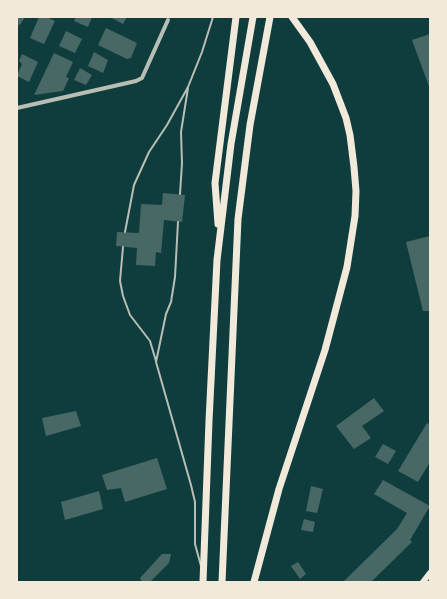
<!DOCTYPE html>
<html>
<head>
<meta charset="utf-8">
<style>
	body { margin:0 }
	#map { position:relative; width:447px; height:599px; overflow:hidden; background:#0f3d3e; font-family:Mulish,sans-serif }
	canvas { display:block }
	.frame { position:absolute; inset:0; border:18px solid #f1e9da; pointer-events:none }
</style>
</head>
<body>
<div id="map">
<canvas width="447" height="599"></canvas>
<div class="frame"></div>
</div>
<script>
const ctx = document.querySelector('canvas').getContext('2d');
ctx.lineJoin = 'round';
function paint(path, color) {
  ctx.fillStyle = color;
  ctx.fill(path, 'evenodd');
}
function toPath(rows) {
  const path = new Path2D();
  for (const r of rows) {
    path.moveTo(r[0], r[1]);
    for (let i = 2; i < r.length; i += 2) path.lineTo(r[i], r[i + 1]);
  }
  return path;
}
function strokePath(path, color, width, dash) {
  ctx.strokeStyle = color;
  ctx.lineWidth = width;
  ctx.lineCap = dash ? 'butt' : 'round';
  ctx.setLineDash(dash || []);
  ctx.stroke(path);
}
paint(toPath([
	[17,17,25,17,20,25,17,24],
	[39,17,47,17,55,21,44,44,30,38],
	[76,17,92,17,88,27,74,21],
	[110,17,127,17,123,24],
	[106,28,137,43,131,58,127,59,98,45],
	[66,31,82,39,75,53,59,46],
	[430,34,430,89,412,40],
	[94,52,108,60,103,73,88,66],
	[54,53,73,62,66,77,69,78,63,91,34,95],
	[22,54,38,62,29,82,17,76,22,64,19,61],
	[80,68,92,75,86,85,74,80],
	[163,193,185,195,182,222,164,220,161,253,156,252,155,266,136,265,137,248,116,246,117,232,139,233,141,204,162,205],
	[430,236,430,311,423,311,406,242],
	[374,398,384,411,362,426,371,438,354,449,336,426],
	[76,411,81,426,46,436,42,418],
	[427,423,430,425,430,462,418,482,398,471],
	[383,444,396,451,388,464,375,457],
	[157,458,167,489,125,502,121,488,107,490,102,475],
	[383,480,430,506,410,540,412,542,371,582,343,582,397,529,407,513,374,494],
	[311,486,323,489,317,513,306,511],
	[99,491,103,509,65,520,61,502],
	[304,519,315,522,313,532,301,530],
	[162,554,171,554,169,563,150,582,142,582,140,578],
	[298,562,306,574,300,579,291,566]
]), '#486865');
strokePath(toPath([
	[180,194,182,163,181,132,188,88],
	[178,222,175,277,171,302,166,314,156,362,191,485,195,502,195,544,201,566],
	[125,232,134,185,149,152,167,125,188,87,202,52,213,17],
	[123,247,120,281,123,296,130,315,150,341,156,361]
]), '#b8beb3', 2);
strokePath(toPath([
	[17,108,136,81,142,78,168,20]
]), '#b8beb3', 4);
strokePath(toPath([
	[423,582,430,573]
]), '#f1e9da', 6);
strokePath(toPath([
	[218,224,215,183,236,17],
	[203,582,209,421,217,260,231,144,253,17],
	[222,582,238,219,250,125,270,17],
	[254,582,279,489,325,350,347,267,355,216,356,191,354,167,350,135,346,118,333,84,310,42,292,17]
]), '#f1e9da', 7);
</script>
</body>
</html>
